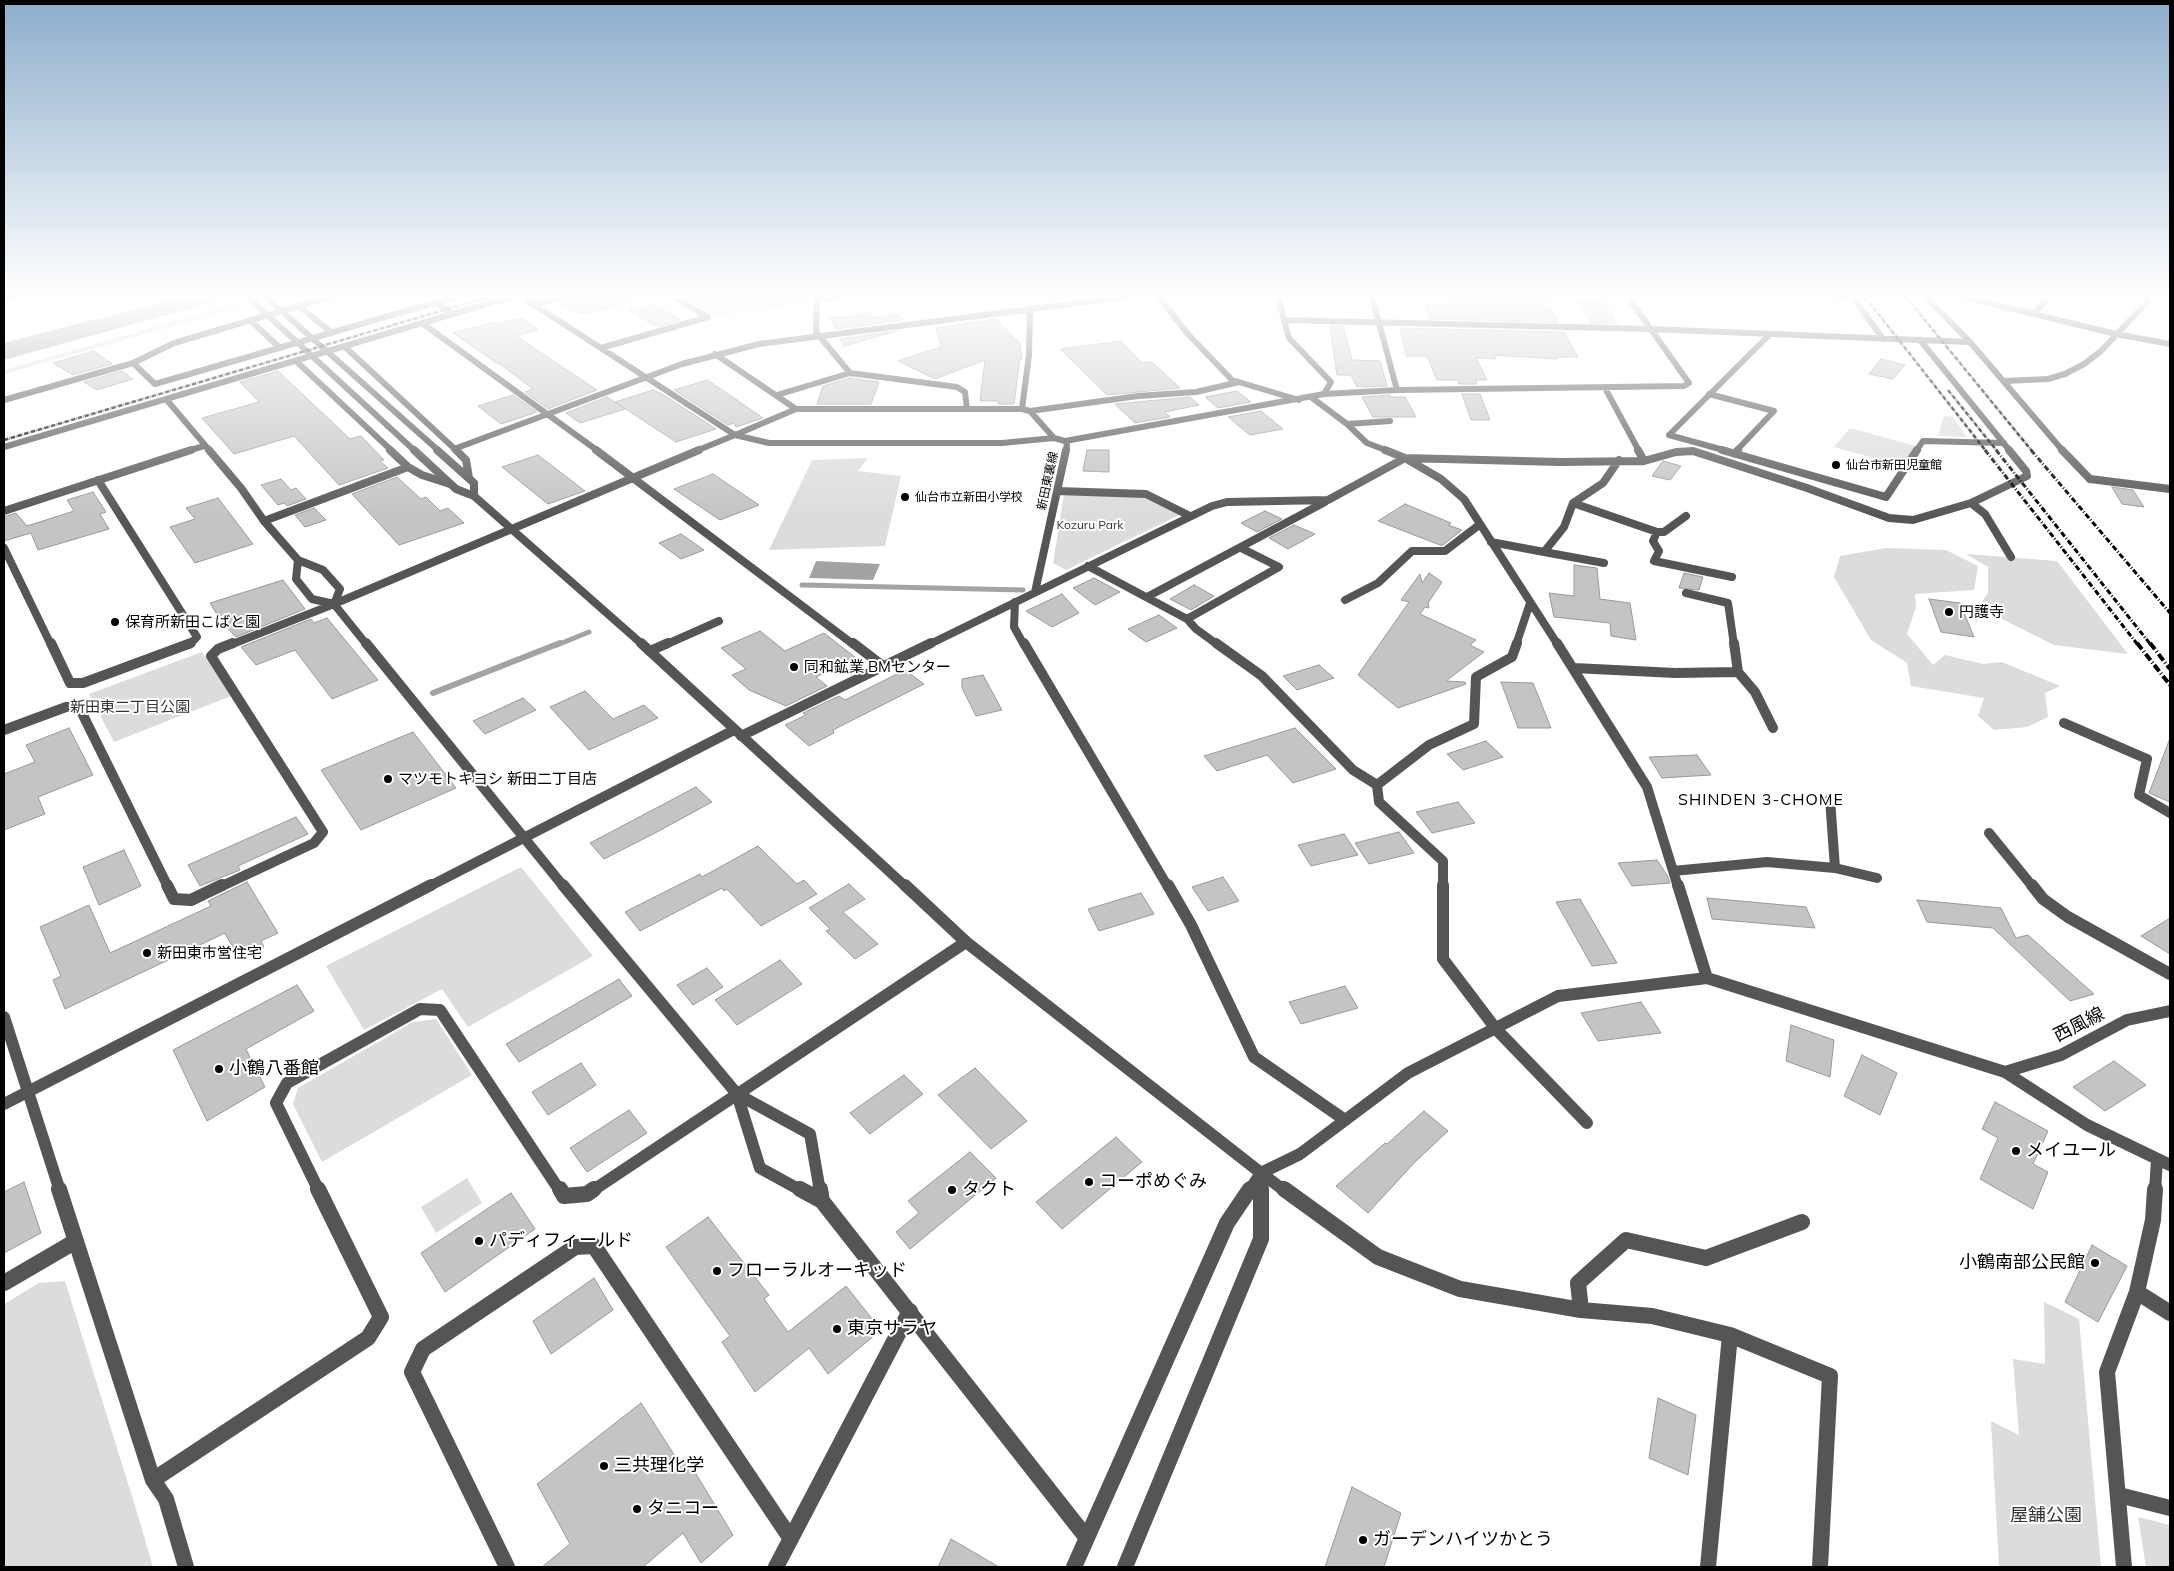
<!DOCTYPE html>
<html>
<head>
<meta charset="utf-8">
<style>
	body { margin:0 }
	#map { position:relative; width:2174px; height:1571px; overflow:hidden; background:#fff; font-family:Mulish,sans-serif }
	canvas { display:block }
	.frame { position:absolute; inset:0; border:5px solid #000; pointer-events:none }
</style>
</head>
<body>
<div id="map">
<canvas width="2174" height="1571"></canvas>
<div class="frame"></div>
</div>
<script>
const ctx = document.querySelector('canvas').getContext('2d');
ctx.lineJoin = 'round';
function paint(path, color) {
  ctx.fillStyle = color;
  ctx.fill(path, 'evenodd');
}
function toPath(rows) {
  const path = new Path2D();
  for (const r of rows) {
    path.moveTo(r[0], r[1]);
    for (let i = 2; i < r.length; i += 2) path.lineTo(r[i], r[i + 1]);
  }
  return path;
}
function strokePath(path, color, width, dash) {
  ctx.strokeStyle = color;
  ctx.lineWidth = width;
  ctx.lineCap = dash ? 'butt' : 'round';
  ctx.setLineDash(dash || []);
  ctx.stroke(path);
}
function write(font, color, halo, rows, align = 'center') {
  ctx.font = font + ' Mulish,"Noto Sans JP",sans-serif';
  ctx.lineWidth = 4;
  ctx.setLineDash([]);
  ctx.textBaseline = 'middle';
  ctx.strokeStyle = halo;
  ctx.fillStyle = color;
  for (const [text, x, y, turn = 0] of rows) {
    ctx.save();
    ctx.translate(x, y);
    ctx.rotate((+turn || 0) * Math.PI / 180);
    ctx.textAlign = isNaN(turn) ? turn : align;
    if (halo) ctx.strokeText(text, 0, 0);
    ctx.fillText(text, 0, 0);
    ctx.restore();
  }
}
paint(toPath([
	[687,297,810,297,810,303,715,316,683,298],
	[237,303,241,307,4,374,4,370],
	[1944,416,1953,417,1967,437,1938,436],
	[1850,428,1916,446,1902,466,1834,447],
	[868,458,858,471,901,476,885,546,769,550,812,460],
	[1064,494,1146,495,1181,514,1066,570,1053,563],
	[1886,548,1946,550,1978,566,1974,590,1915,594,1916,607,1907,634,1933,665,1945,655,1983,664,2002,662,2060,686,2045,693,2048,717,2027,727,1994,730,1978,716,1984,698,1911,686,1907,663,1871,640,1834,577,1840,556],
	[1966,554,2057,561,2128,654,2054,645,1978,607,1988,593,1988,567],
	[202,652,231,696,114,742,89,694],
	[521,867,593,956,468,1027,442,989,364,1030,326,966],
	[436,1019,472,1075,322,1162,293,1104,298,1088,413,1022],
	[467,1178,482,1203,436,1233,421,1207],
	[65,1281,139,1519,153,1567,4,1567,4,1304,39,1283],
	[2044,1302,2079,1319,2101,1567,1999,1567,1991,1421,2019,1435,2013,1359,2045,1364],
	[2138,1517,2170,1525,2170,1567,2146,1567]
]), '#dcdcdc');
paint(toPath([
	[211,297,224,297,122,324,85,336,4,355,4,354,52,343,89,329,80,328,4,347,4,343,88,321],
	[816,561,880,564,873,580,809,578]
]), '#a3a3a3');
strokePath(toPath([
	[802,585,1023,590],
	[557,645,589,632]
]), '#a3a3a3', 5);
strokePath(toPath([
	[433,693,560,643]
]), '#a3a3a3', 6);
paint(toPath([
	[181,297,216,297,213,302,4,360,4,346,181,297]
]), '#a3a3a3');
const building = toPath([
	[566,297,628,297,629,302,584,315,558,303,564,301,566,297],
	[1453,297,1545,297,1558,322,1429,319,1425,304,1455,305,1453,297],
	[1577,301,1604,302,1617,323,1592,323,1577,301],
	[654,304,681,320,657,327,629,310,654,304],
	[869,314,871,318,898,314,903,320,836,329,830,318,869,314],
	[521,318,539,330,516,336,597,390,548,409,525,392,533,389,500,364,498,364,453,333,494,322,497,324,521,318],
	[996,319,1020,344,1022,359,1020,359,1014,404,998,404,998,401,980,401,985,360,935,379,898,361,941,347,936,328,996,319],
	[1330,326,1343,326,1352,360,1380,361,1387,386,1357,387,1351,375,1337,375,1330,326],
	[1400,328,1564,332,1578,357,1557,357,1557,359,1494,355,1496,359,1476,358,1487,380,1475,380,1477,384,1459,384,1458,380,1437,380,1427,356,1406,356,1400,328],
	[897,331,844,346,840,339,897,331],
	[1121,341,1142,363,1152,362,1180,388,1107,395,1060,349,1121,341],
	[94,351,112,364,73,375,53,363,94,351],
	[1881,359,1905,365,1893,379,1869,374,1881,359],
	[122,371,133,379,97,390,84,382,122,371],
	[278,371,350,439,361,436,384,460,380,461,388,468,339,485,294,436,234,454,202,418,259,402,240,382,278,371],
	[850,378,879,382,871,404,817,404,823,386,850,378],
	[707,380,721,389,763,418,736,427,734,423,728,425,674,390,707,380],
	[653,390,662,394,716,429,676,442,615,402,653,390],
	[1237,391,1251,402,1218,408,1205,397,1237,391],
	[1462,394,1480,394,1490,420,1471,420,1462,394],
	[513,395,537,412,501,424,478,406,513,395],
	[1390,395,1390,397,1405,397,1416,417,1373,417,1362,397,1390,395],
	[607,397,625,409,580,423,566,413,607,397],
	[1190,397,1199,405,1165,412,1170,417,1135,423,1115,404,1190,397],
	[1261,411,1283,429,1250,435,1228,417,1261,411],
	[1087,450,1109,450,1109,472,1083,471,1087,450],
	[538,455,585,491,548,504,502,467,538,455],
	[1663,461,1681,466,1670,480,1652,476,1663,461],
	[713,474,759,505,720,520,674,489,713,474],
	[397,477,421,499,426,497,440,511,448,508,464,523,399,545,352,494,397,477],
	[281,479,291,490,296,488,306,499,287,506,284,503,278,505,261,485,281,479],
	[2112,487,2133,490,2144,507,2122,504,2112,487],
	[93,492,106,512,100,514,109,529,38,550,31,533,4,541,4,517,16,513,27,526,74,511,67,500,93,492],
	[218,498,253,544,195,563,170,527,195,519,186,508,218,498],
	[1405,504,1451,523,1448,525,1462,530,1443,545,1440,545,1378,521,1405,504],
	[314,508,326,520,305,527,295,515,314,508],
	[1265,511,1282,519,1257,532,1241,523,1265,511],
	[1294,525,1315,534,1288,549,1269,538,1294,525],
	[681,534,704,550,681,559,659,543,681,534],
	[1574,565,1597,568,1600,599,1630,603,1636,640,1611,636,1610,623,1554,617,1549,593,1574,596,1574,565],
	[1429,573,1442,582,1428,603,1429,608,1425,607,1420,614,1476,640,1470,645,1484,652,1446,681,1465,682,1466,684,1398,708,1358,675,1409,602,1401,600,1420,574,1422,583,1429,573],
	[1684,573,1703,577,1699,590,1679,588,1684,573],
	[1094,578,1120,592,1095,605,1073,588,1094,578],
	[283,580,305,609,236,637,221,621,210,603,283,580],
	[1194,585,1214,596,1191,610,1170,599,1194,585],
	[1062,594,1079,613,1052,627,1026,611,1062,594],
	[1929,599,1960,603,1974,637,1941,632,1929,599],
	[1159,615,1177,628,1146,642,1128,629,1159,615],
	[327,618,378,680,332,699,295,650,256,665,241,647,311,619,314,623,327,618],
	[760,631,785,651,824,633,856,658,816,677,827,686,786,706,749,690,732,675,746,669,721,648,760,631],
	[1319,665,1334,678,1297,690,1283,676,1319,665],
	[905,670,924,684,833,730,834,733,809,746,785,725,806,715,803,713,839,696,845,700,905,670],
	[983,675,1002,710,976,716,962,688,962,679,983,675],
	[1501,682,1533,683,1551,728,1518,728,1501,682],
	[585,691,613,719,644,705,658,718,589,750,550,707,585,691],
	[523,698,536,710,485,734,473,721,523,698],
	[69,728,93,775,38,797,45,814,4,830,4,774,35,762,26,745,69,728],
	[1295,728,1336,769,1293,783,1267,755,1217,771,1204,756,1295,728],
	[413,732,456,788,361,830,321,770,413,732],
	[1486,741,1503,757,1463,770,1447,754,1486,741],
	[2169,741,2170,741,2170,802,2149,793,2169,741],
	[1697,755,1711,775,1662,778,1649,757,1697,755],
	[696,787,712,802,657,832,604,859,590,843,696,787],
	[1458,802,1475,823,1432,833,1416,812,1458,802],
	[296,817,308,834,238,866,240,870,200,886,188,865,296,817],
	[1399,832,1414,853,1369,864,1355,843,1399,832],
	[1344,834,1358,855,1311,866,1298,845,1344,834],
	[758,846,797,884,804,880,817,894,761,926,727,889,724,891,722,888,640,931,625,912,700,874,702,877,758,846],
	[124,850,141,886,99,905,83,867,124,850],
	[1657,860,1667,875,1670,883,1632,886,1618,863,1657,860],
	[1223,877,1239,901,1208,911,1192,887,1223,877],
	[247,882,278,933,261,941,264,947,239,959,225,933,65,1009,53,980,61,976,40,927,89,905,110,953,211,906,208,901,247,882],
	[849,884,865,899,843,912,878,944,855,959,826,931,830,929,809,908,849,884],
	[1141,893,1154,914,1099,931,1088,909,1141,893],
	[1707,898,1806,907,1815,928,1712,919,1707,898],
	[1580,899,1617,963,1592,966,1556,902,1580,899],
	[1917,900,2001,908,2016,938,2028,935,2094,994,2070,1001,1993,928,1927,922,1917,900],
	[2170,918,2170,954,2141,936,2170,918],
	[780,960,802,984,737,1025,715,1000,780,960],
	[707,968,723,987,693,1005,677,985,707,968],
	[619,979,632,996,519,1062,506,1044,619,979],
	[297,985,314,1011,246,1049,265,1087,207,1121,173,1050,297,985],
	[1345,986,1358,1008,1301,1024,1289,1002,1345,986],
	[1641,1002,1661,1033,1598,1041,1581,1013,1641,1002],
	[1791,1025,1834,1040,1830,1077,1786,1061,1791,1025],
	[1862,1055,1897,1073,1880,1115,1844,1096,1862,1055],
	[2114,1061,2146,1085,2105,1111,2073,1087,2114,1061],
	[581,1063,596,1085,548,1115,532,1092,581,1063],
	[975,1068,1027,1121,991,1149,938,1095,975,1068],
	[904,1075,923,1094,870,1134,850,1113,904,1075],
	[1995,1102,2048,1131,2033,1164,2048,1172,2033,1209,1980,1179,1998,1138,1982,1129,1995,1102],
	[629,1110,647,1133,587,1172,570,1148,629,1110],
	[1424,1111,1448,1131,1415,1162,1368,1213,1336,1186,1385,1143,1387,1144,1424,1111],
	[1116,1137,1142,1162,1062,1229,1036,1202,1116,1137],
	[970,1152,996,1178,910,1249,896,1232,919,1213,908,1201,970,1152],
	[24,1182,41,1233,4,1253,4,1192,24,1182],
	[511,1193,535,1229,445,1292,421,1253,511,1193],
	[708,1217,769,1295,764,1299,788,1332,846,1286,881,1330,828,1374,809,1348,755,1392,722,1342,730,1336,666,1247,708,1217],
	[2092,1245,2127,1266,2098,1322,2065,1302,2092,1245],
	[594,1278,613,1310,551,1354,533,1321,594,1278],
	[1658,1398,1696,1415,1688,1475,1649,1458,1658,1398],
	[641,1403,680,1464,687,1459,733,1535,701,1563,683,1533,643,1567,542,1567,570,1544,537,1484,641,1403],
	[1352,1487,1401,1513,1384,1567,1325,1567,1352,1487],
	[951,1539,999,1567,938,1567,951,1539]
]);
paint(building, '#c4c4c4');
strokePath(building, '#999', 1);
strokePath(toPath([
	[439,305,451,312]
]), '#555', 6);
strokePath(toPath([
	[522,297,735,435,796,409,1022,409],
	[817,297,816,332,850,373,957,387,965,392,967,409],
	[1159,297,1186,332,1232,380,1299,400],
	[1278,297,1289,338,1331,382,1324,394],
	[1372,297,1397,390],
	[1838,297,1854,297],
	[1853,297,1883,339],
	[1964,297,2116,334,2170,344],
	[817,299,839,297],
	[535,305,561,297],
	[299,306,332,333],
	[1030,308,1029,355,1022,409,1030,411,1054,438,1065,441,1067,445,1066,451],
	[2034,314,2047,298],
	[250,320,280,348],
	[1284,320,1650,329,1970,342],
	[422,323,598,451],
	[1920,340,2010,451],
	[344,346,457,451],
	[601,348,708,317,673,297],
	[715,354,796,409],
	[296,361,392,451],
	[133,363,155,384,454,297],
	[2004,381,2048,379,2065,374,2084,364,2101,351,2147,302,2147,297],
	[1605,388,1639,451],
	[1709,394,1774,411,1736,451],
	[777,395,850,373],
	[1311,397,1347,424,1367,443,1388,451],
	[166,399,510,297],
	[4,400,133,363,174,343,329,297],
	[1030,411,1138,396,1196,392,1239,382],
	[1347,424,1390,421],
	[1065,441,1324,394,1397,390,1684,386,1689,383,1628,297],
	[4,447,166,399,210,451],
	[454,449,682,364,759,344,1125,297],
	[187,451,204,446],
	[696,451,735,435,769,443,1002,443,1054,438],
	[1685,451,1694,451],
	[1727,451,1669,435,1770,334],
	[1916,451,1923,441,2004,443]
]), '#555', 6);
strokePath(toPath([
	[209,450,241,488,264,521,298,560,323,570,340,589,334,604],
	[390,450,408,467,422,475,450,484],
	[456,450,466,460,469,478],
	[596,450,854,645],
	[1638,450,1644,461],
	[1722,450,1886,497,1917,450],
	[1735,453,1738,450],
	[1405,458,1560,462,1644,461,1676,452,1693,451,1807,488,1889,518,1913,520,1971,503,2027,476,2026,471,2009,450],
	[1405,458,1441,479,1464,499,1558,645],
	[2090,479,2170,489],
	[98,480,197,637,189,645],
	[1058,491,1146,494,1190,516],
	[1573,503,1657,532,1664,532,1686,516],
	[1971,503,1985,514,2011,557],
	[4,511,191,450],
	[264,521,408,467],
	[1657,532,1653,541,1659,551,1654,561,1732,577],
	[1491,542,1544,552,1564,527,1573,503,1603,483,1619,460],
	[4,548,51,645],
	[1544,552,1604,563],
	[298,560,296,579,312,599,334,604,367,645],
	[1088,566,1187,619,1196,629,1218,645],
	[1035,592,1066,450],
	[1686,593,1728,603,1734,645],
	[1147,597,1325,502],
	[1345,600,1378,583,1412,551,1445,551,1479,525],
	[1015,602,1014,627,1024,645],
	[1187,619,1279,567,1241,548],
	[230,645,334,604,699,450],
	[665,645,719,621],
	[928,645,1212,506,1227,502,1328,500,1405,458,1385,450],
	[1516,645,1530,603]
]), '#555', 8);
strokePath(toPath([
	[51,643,70,683,83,683,191,643],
	[366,643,564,887],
	[853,643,883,666],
	[1024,643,1168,887],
	[1216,643,1262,676,1353,770,1377,785,1379,802,1443,861,1443,887],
	[1557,643,1647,787,1678,887],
	[1734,643,1738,672],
	[650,651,668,643],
	[1574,668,1675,673,1738,672,1755,692,1773,728],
	[2064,723,2147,759,2139,795,2170,813],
	[4,730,66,707,79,707,168,887],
	[741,736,931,643],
	[1377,785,1429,745,1474,724,1476,677,1512,657,1517,643],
	[1989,833,2033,887],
	[1835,868,1877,878],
	[1673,871,1767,862,1835,868,1830,799],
	[220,887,314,843,323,832,211,656,218,649,233,643]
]), '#555', 10);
strokePath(toPath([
	[167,885,174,899,191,900,222,885],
	[563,885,737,1094,760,1168,802,1191],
	[1168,885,1191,925,1254,1057,1345,1120],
	[1443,885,1443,959,1496,1029,1587,1123],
	[1678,885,1707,978],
	[2032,885,2043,899,2068,917,2170,974],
	[4,1017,60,1191],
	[2005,1072,2061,1055,2127,1020,2170,1011],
	[737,1094,810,1134,820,1191],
	[319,1191,276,1103,287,1083,420,1009,440,1010,560,1191],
	[592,1191,966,942],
	[1285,1191,1261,1173,1300,1154,1408,1073,1558,996,1707,978,2005,1072,2087,1125,2170,1165],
	[2155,1191,2157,1160]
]), '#555', 12);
strokePath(toPath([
	[59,1189,153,1480,166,1499,186,1567],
	[560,1189,564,1196,587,1194,594,1189],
	[800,1189,822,1201,1086,1537],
	[820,1189,822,1201],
	[1284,1189,1378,1257,1460,1289,1581,1310,1652,1316,1730,1335,1830,1376,1820,1567],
	[4,1283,76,1241],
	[2137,1292,2170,1313],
	[1581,1310,1578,1283,1626,1240,1706,1258,1802,1222],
	[153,1480,368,1338,381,1317,318,1189],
	[2119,1495,2170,1508],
	[507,1567,412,1372,423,1349,575,1247,594,1246,791,1539],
	[776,1567,910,1311],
	[1708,1567,1730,1335],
	[2124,1567,2107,1372,2137,1292,2153,1220,2155,1189]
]), '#555', 16);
strokePath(toPath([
	[248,297,415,451],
	[266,297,439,451],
	[1926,297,1970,342,2063,451],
	[4,299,13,297]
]), '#555', 6);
strokePath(toPath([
	[414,450,456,489,474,496,643,645],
	[437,450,474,483,474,496],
	[2062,450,2090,479]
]), '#555', 8);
strokePath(toPath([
	[641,643,906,887],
	[428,887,734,730]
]), '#555', 10);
strokePath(toPath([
	[905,885,966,942,1261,1173],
	[4,1104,431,885],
	[1261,1174,1261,1191],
	[1249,1191,1261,1173]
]), '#555', 12);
strokePath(toPath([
	[1074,1567,1227,1223,1250,1189],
	[1125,1567,1261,1239,1261,1189]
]), '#555', 16);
strokePath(toPath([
	[1865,297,1986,451],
	[1906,297,2032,451],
	[1948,390,1997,451],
	[4,440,488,297]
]), '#000', 2.5, [4.5, 1, 0.5, 1]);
strokePath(toPath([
	[1985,450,2138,645],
	[1996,450,2151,645],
	[2031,450,2170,613]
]), '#000', 3, [5.5, 2, 1, 2]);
strokePath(toPath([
	[2137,643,2170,685],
	[2150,643,2170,669]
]), '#000', 4, [8, 2.5, 1, 2.5]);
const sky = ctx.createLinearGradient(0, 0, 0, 517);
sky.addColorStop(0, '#8cadcc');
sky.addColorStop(0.57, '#fff');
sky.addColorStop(1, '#ffffff00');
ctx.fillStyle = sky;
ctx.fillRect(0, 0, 2174, 517);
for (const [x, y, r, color] of [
	[1836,465,5,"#000"],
	[905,497,5,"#000"],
	[1949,612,5,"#000"],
	[115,622,5,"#000"],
	[794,667,5,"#000"],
	[388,779,5,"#000"],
	[147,953,5,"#000"],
	[219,1069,5,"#000"],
	[2016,1151,5,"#000"],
	[1089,1182,5,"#000"],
	[952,1190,5,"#000"],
	[479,1241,5,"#000"],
	[2095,1263,5,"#000"],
	[717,1271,5,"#000"],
	[837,1329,5,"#000"],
	[604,1466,5,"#000"],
	[637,1509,5,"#000"],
	[1363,1540,5,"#000"]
]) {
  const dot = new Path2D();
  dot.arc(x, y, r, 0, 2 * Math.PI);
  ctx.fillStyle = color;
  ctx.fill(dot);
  strokePath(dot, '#fff', 2);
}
write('12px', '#000', '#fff', [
	["仙台市新田児童館",1846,465],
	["仙台市立新田小学校",915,497]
], 'left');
write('12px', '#000', '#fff', [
	["新田東裏線",1048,481,-78]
]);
write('12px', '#333', '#fff', [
	["Kozuru Park",1090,525]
]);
write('15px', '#000', '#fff', [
	["円護寺",1959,612],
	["保育所新田こばと園",125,622],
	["同和鉱業 BMセンター",804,667],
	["マツモトキヨシ 新田二丁目店",398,779],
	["新田東市営住宅",157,953]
], 'left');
write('15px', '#333', '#fff', [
	["新田東二丁目公園",130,707]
]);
ctx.letterSpacing = '1px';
write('16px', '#000', '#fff', [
	["SHINDEN 3-CHOME",1761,800]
]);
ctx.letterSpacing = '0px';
write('18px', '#000', '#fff', [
	["西風線",2079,1025,-27]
]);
write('18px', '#000', '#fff', [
	["小鶴八番館",229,1069],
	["メイユール",2026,1151],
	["コーポめぐみ",1099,1182],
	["タクト",962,1190],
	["パディフィールド",489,1241],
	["小鶴南部公民館",2085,1263,"right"],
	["フローラルオーキッド",727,1271],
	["東京サラヤ",847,1329],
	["三共理化学",614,1466],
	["タニコー",647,1509],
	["ガーデンハイツかとう",1373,1540]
], 'left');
write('18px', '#333', '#fff', [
	["屋舗公園",2046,1516]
]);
</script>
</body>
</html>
